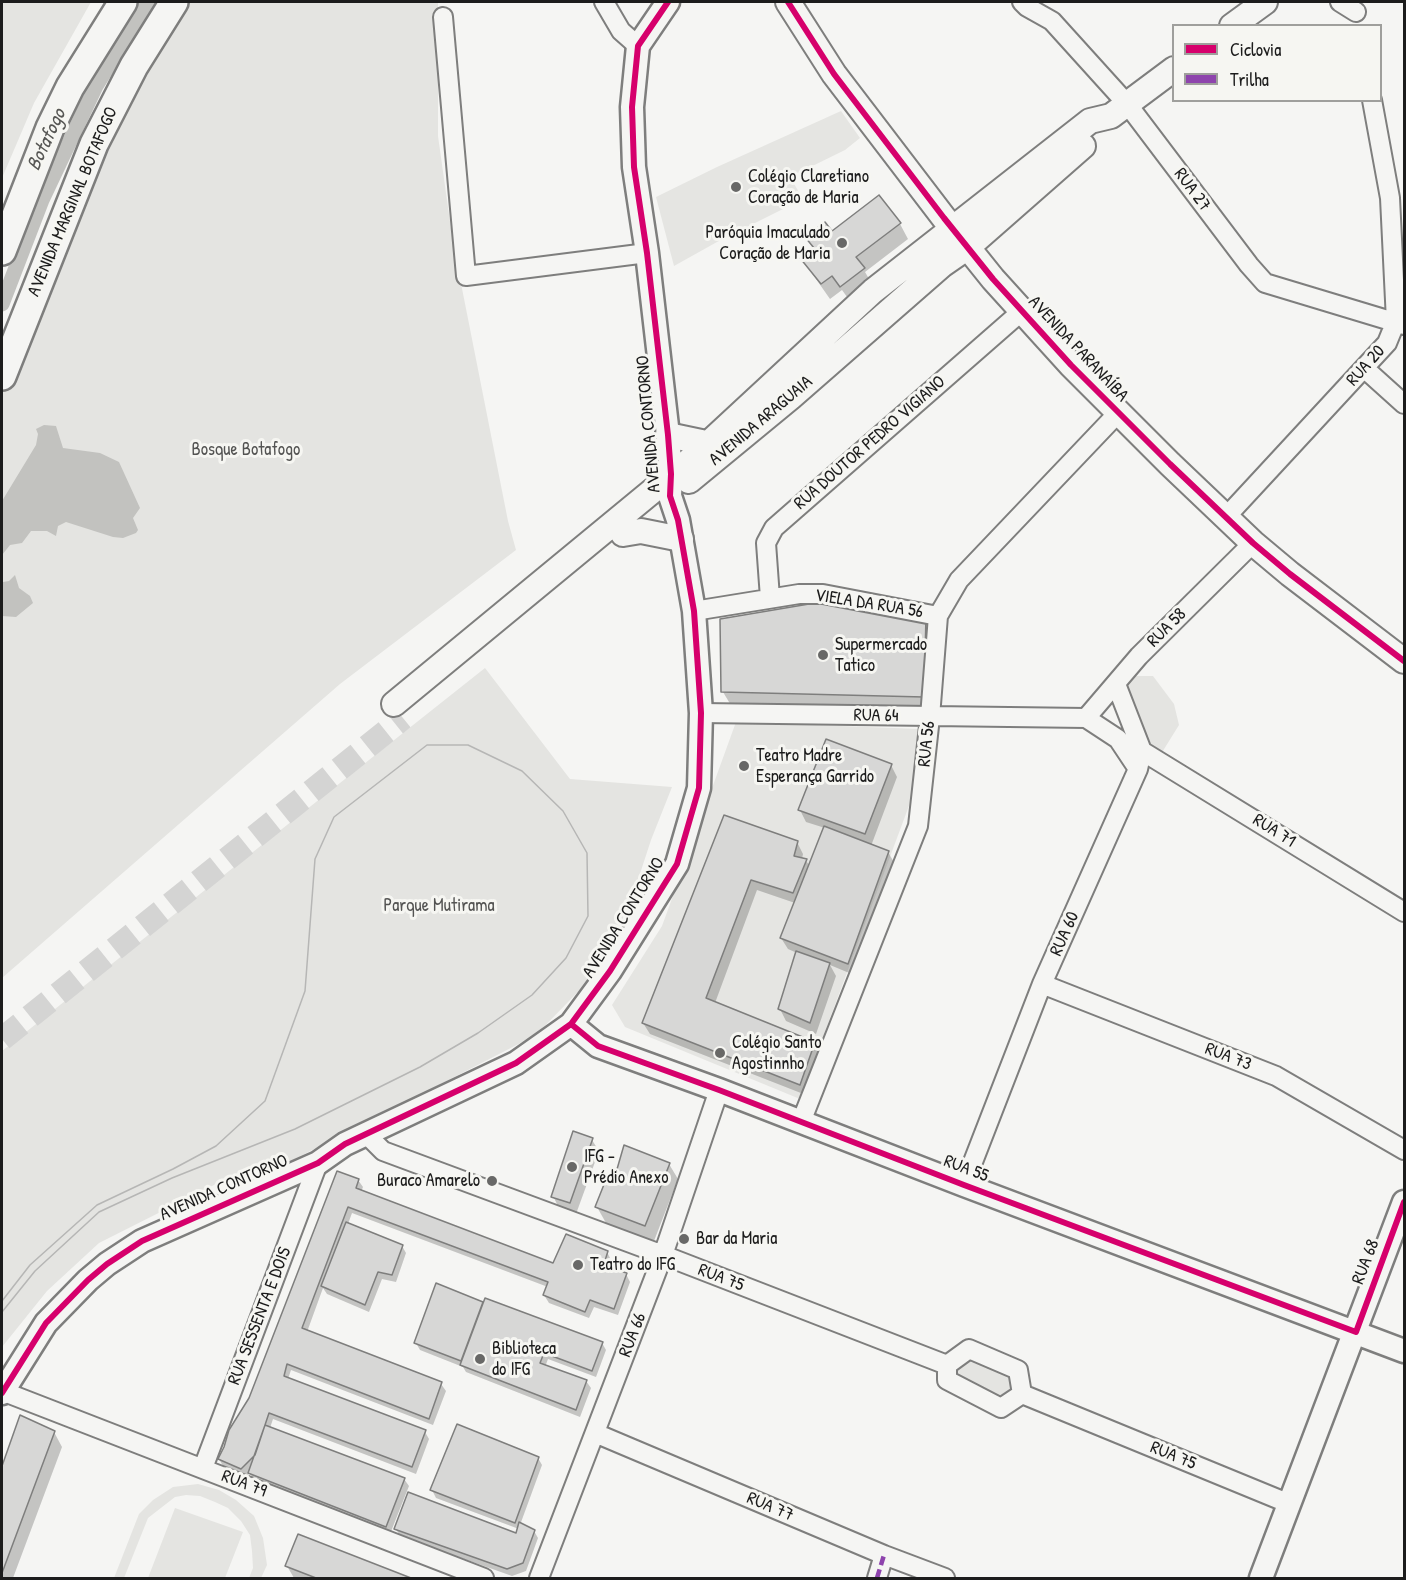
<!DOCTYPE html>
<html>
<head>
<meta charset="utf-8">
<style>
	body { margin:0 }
	#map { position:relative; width:1406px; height:1580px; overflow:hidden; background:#f5f5f3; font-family:"Patrick Hand",sans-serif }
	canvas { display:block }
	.frame { position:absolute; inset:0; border:3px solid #1c1c1c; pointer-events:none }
	.legend { position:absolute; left:1172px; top:24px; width:210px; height:78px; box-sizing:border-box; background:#f6f6f2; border:2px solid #9f9f9c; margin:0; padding:8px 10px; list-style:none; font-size:18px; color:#1c1c1c }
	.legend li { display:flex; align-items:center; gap:12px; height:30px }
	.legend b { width:30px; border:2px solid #9f9f9c }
</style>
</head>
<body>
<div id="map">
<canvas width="1406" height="1580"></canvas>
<div class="frame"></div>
<ul class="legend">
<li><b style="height:8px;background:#d6006c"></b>Ciclovia</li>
<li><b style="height:8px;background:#8e44ad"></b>Trilha</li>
</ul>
</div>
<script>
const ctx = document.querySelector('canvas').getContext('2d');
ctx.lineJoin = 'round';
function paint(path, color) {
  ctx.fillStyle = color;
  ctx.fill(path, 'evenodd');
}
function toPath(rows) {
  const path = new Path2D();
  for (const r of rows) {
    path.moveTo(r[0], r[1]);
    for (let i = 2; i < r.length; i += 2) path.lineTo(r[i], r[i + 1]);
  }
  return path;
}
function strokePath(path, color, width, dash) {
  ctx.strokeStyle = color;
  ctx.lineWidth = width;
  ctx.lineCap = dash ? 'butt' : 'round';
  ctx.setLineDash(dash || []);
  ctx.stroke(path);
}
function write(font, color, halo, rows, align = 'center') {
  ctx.font = font + ' "Patrick Hand",sans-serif';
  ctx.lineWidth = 6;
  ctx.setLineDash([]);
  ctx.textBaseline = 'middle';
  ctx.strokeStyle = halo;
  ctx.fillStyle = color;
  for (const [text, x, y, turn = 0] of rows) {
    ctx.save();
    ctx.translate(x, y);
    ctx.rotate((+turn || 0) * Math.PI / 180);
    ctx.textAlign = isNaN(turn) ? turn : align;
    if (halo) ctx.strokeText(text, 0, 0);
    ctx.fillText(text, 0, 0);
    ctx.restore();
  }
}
paint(toPath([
	[841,111,860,138,845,150,790,177,803,199,717,242,674,266,656,197,717,167],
	[736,722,920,729,910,803,800,1099,625,1027,612,1005,662,926]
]), '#e5e5e2');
paint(toPath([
	[2,2,91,2,34,103,2,178],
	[183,2,438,2,438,136,453,243,508,521,516,550,340,684,2,978,2,376,89,175],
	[485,668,570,779,672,787,651,840,634,892,603,966,536,1035,291,1161,220,1182,99,1243,47,1291,2,1347,2,1051],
	[1134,676,1153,676,1174,704,1179,725,1161,754,1148,741,1127,691,1129,680],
	[968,1357,1012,1373,1018,1390,1001,1403,957,1382,956,1374,958,1367],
	[198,1484,219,1490,236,1500,254,1516,263,1538,267,1565,261,1578,249,1578,253,1568,252,1551,250,1535,241,1521,228,1508,215,1502,200,1496,186,1495,175,1497,148,1518,124,1578,114,1578,139,1514,153,1500,173,1487],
	[175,1508,243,1532,225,1578,148,1578]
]), '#e4e4e1');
paint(toPath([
	[44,425,56,426,63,448,100,453,119,462,140,508,133,518,138,530,136,533,123,538,113,537,66,522,58,526,56,536,47,531,31,531,22,543,10,545,2,555,2,501,36,445,38,434,36,429],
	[15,575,19,588,30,596,33,603,16,617,2,616,2,578,3,582,9,581]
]), '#c2c2bf');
paint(toPath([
	[900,224,908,239,865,272,872,284,850,301,842,290,830,299,802,259,814,250,807,238],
	[926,617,934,633,932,712,732,707,723,692],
	[891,765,897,777,871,846,888,852,895,864,854,975,830,965,836,976,816,1034,786,1021,780,1009,797,953,788,949,781,938,795,903,757,890,715,1003,814,1043,821,1054,806,1095,650,1034,643,1023,725,817,797,842,803,854,802,859,806,861,810,866,825,828,806,822,800,810],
	[592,1140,599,1151,576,1214,559,1208,553,1196],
	[669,1164,678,1179,654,1241,606,1223,597,1207,614,1184],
	[358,1180,363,1187,361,1192,554,1265,607,1252,611,1260,608,1270,626,1274,630,1282,618,1315,594,1307,589,1318,549,1303,544,1295,548,1287,352,1213,348,1224,402,1246,406,1253,396,1282,382,1279,369,1312,327,1294,323,1288,307,1332,441,1384,446,1391,433,1425,291,1370,288,1379,425,1432,429,1439,416,1474,273,1419,270,1428,404,1479,409,1486,390,1534,254,1480,249,1472,246,1476,223,1466,219,1459],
	[437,1285,484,1304,602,1343,606,1350,596,1377,548,1359,545,1367,586,1381,591,1388,580,1417,466,1372,463,1367,420,1350,416,1343],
	[21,1417,54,1432,62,1447,13,1578,2,1578,2,1470],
	[538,1458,542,1465,520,1525,534,1531,538,1538,526,1571,512,1576,400,1536,396,1529,517,1535,519,1529,436,1498,432,1490],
	[299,1535,407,1578,294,1578,287,1566]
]), '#0003');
strokePath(toPath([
	[2,304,42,200,96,86,148,2]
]), '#c2c2bf', 15);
const building = toPath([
	[879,195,901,223,856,257,865,268,840,287,832,276,821,284,800,258,814,248,805,237,825,222,832,231,879,195],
	[815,603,926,616,924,697,721,692,720,619,815,603],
	[826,739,892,764,865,834,798,810,826,739],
	[724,815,798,841,794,856,807,859,793,893,751,880,706,998,815,1042,800,1085,642,1023,724,815],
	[824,826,889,851,848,964,780,938,824,826],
	[796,951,830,963,810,1023,778,1009,796,951],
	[573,1131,593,1138,570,1203,551,1197,573,1131],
	[624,1145,670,1163,645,1226,595,1207,605,1182,613,1183,624,1145],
	[337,1171,359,1179,356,1188,553,1263,566,1234,608,1251,603,1267,627,1273,614,1309,590,1300,585,1312,543,1295,548,1282,348,1207,302,1328,442,1382,429,1419,287,1364,284,1376,426,1430,412,1467,269,1413,255,1455,241,1469,218,1459,224,1447,229,1430,249,1398,337,1171],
	[346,1222,403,1245,392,1275,378,1272,365,1305,321,1286,346,1222],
	[436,1283,483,1302,461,1361,414,1343,436,1283],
	[485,1298,603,1342,592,1371,544,1353,540,1363,587,1380,576,1410,460,1365,485,1298],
	[20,1415,55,1431,2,1573,2,1466,20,1415],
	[457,1424,539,1457,515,1523,430,1490,457,1424],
	[265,1425,405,1478,386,1527,248,1473,265,1425],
	[408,1492,516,1533,519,1522,535,1530,523,1563,507,1569,394,1529,408,1492],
	[298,1534,411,1578,316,1578,285,1566,298,1534]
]);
paint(building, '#d7d7d6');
strokePath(building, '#7e7e7d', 1.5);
strokePath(toPath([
	[2,1039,403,718]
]), '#d4d4d3', 24, [24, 12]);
const minor = toPath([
	[604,2,621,31,638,46],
	[1022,2,1027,7,1052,21,1128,105,1249,265,1265,283,1404,325],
	[1340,2,1356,12],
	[443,17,466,276,647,253],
	[1364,368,1404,404],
	[1226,517,1387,343,1396,321,1390,198,1372,100],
	[770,598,766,543,774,528,1022,311],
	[694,611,799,594,823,594,938,616],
	[701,713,1086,718],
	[1086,718,1139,656,1253,543],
	[1086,718,1118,739,1138,769],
	[1142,751,1404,912],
	[1042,984,1276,1076,1404,1150],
	[801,1122,918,826,930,717,938,616,959,580,1118,413],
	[366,1134,383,1151,663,1255,947,1365],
	[964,1185,1042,984,1138,769,1142,751,1116,684],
	[947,1365,969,1349,1018,1370,1022,1394],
	[947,1365,947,1380,1001,1408,1022,1394],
	[2,1391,484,1578],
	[1022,1394,1290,1504],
	[595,1433,884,1555,945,1578],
	[203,1468,318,1163],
	[539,1578,663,1255,719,1090],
	[877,1578,884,1555]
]);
const tertiary = toPath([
	[571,1024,598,1046,719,1090,964,1185,1404,1351],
	[2,1393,46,1323,88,1280,107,1264,142,1241,318,1163,345,1144,516,1063,571,1024,610,971,677,864,699,788,701,713,694,611,678,520,670,496,671,474,668,435,647,253,634,167,632,107,638,46,668,2],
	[1261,1578,1404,1202]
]);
const secondary = toPath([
	[788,2,834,74,944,218,993,279,1071,365,1170,464,1253,543,1290,574,1404,661],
	[1232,26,1265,2],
	[668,435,706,443],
	[689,481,791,397,942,265,968,247,1083,146],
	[623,534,641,531,681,539],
	[394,704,696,455,873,291,1090,121,1111,116,1174,69]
]);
const primary = toPath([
	[2,251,50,128,70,87,123,2],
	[2,376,94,144,134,66,174,2]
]);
strokePath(minor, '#7e7e7d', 22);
strokePath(tertiary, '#7e7e7d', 27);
strokePath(secondary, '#7e7e7d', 28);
strokePath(primary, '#7e7e7d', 32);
strokePath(minor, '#f5f5f3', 18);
strokePath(tertiary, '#f5f5f3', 22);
strokePath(secondary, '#f5f5f3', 24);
strokePath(primary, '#f5f5f3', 27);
strokePath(toPath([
	[2,1301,30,1265,97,1205,173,1169,216,1146,265,1101,305,991,315,859,334,817,427,745,468,745,522,771,563,811,587,853,588,916,566,958,532,995,478,1033,420,1067,295,1129,172,1178,99,1212,35,1271,2,1312]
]), '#b6b6b5', 1.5);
strokePath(toPath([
	[877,1578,884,1555]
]), '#8e44ad', 4.5, [9, 4.5]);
strokePath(toPath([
	[788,2,834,74,944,218,993,279,1071,365,1170,464,1253,543,1290,574,1404,661],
	[571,1024,598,1046,719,1090,964,1185,1356,1332,1404,1202],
	[2,1393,46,1323,88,1280,107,1264,142,1241,318,1163,345,1144,516,1063,571,1024,610,971,677,864,699,788,701,713,694,611,678,520,670,496,671,474,668,435,647,253,634,167,632,107,638,46,668,2]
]), '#d6006c', 6);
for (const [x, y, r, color] of [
	[736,187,6,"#686867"],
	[842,243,6,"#686867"],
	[823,655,6,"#686867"],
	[744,766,6,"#686867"],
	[720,1053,6,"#686867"],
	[572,1167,6,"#686867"],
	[492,1181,6,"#686867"],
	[684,1239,6,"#686867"],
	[578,1265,6,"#686867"],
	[480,1359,6,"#686867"]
]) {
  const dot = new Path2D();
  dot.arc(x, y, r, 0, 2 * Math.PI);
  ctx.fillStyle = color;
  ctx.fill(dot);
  strokePath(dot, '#f6f6f2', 2);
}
write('18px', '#1c1c1c', '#f6f6f2', [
	["Colégio Claretiano",748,177],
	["Coração de Maria",748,198],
	["Paróquia Imaculado",830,233,"right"],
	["Coração de Maria",830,254,"right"],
	["Supermercado",835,645],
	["Tatico",835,666],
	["Teatro Madre",756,756],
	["Esperança Garrido",756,777],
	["Colégio Santo",732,1043],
	["Agostinnho",732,1064],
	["IFG -",584,1157],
	["Prédio Anexo",584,1178],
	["Buraco Amarelo",480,1181,"right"],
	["Bar da Maria",696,1239],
	["Teatro do IFG",590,1265],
	["Biblioteca",492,1349],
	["do IFG",492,1370]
], 'left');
write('18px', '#1c1c1c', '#f6f6f2', [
	["RUA 27",1192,190,53],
	["AVENIDA MARGINAL BOTAFOGO",73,202,-67],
	["AVENIDA PARANAÍBA",1078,349,47],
	["RUA 20",1366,366,-48],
	["AVENIDA ARAGUAIA",761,421,-40],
	["AVENIDA CONTORNO",649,424,-95],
	["RUA DOUTOR PEDRO VIGIANO",870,443,-41],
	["VIELA DA RUA 56",869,604,9],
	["RUA 58",1167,628,-45],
	["RUA 64",876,716,1],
	["RUA 56",927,744,-84],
	["RUA 71",1274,831,32],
	["AVENIDA CONTORNO",624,918,-58],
	["RUA 60",1065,934,-66],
	["RUA 73",1228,1057,21],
	["RUA 55",966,1169,21],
	["AVENIDA CONTORNO",224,1188,-24],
	["RUA 68",1366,1262,-69],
	["RUA 75",721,1278,21],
	["RUA SESSENTA E DOIS",260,1316,-69],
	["RUA 66",633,1335,-69],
	["RUA 75",1173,1456,22],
	["RUA 79",244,1484,21],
	["RUA 77",770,1507,23]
]);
write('18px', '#545453', '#f6f6f2', [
	["Bosque Botafogo",246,450],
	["Parque Mutirama",439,906]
]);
write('italic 20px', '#565654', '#f6f6f2', [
	["Botafogo",47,140,-65]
]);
</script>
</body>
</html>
